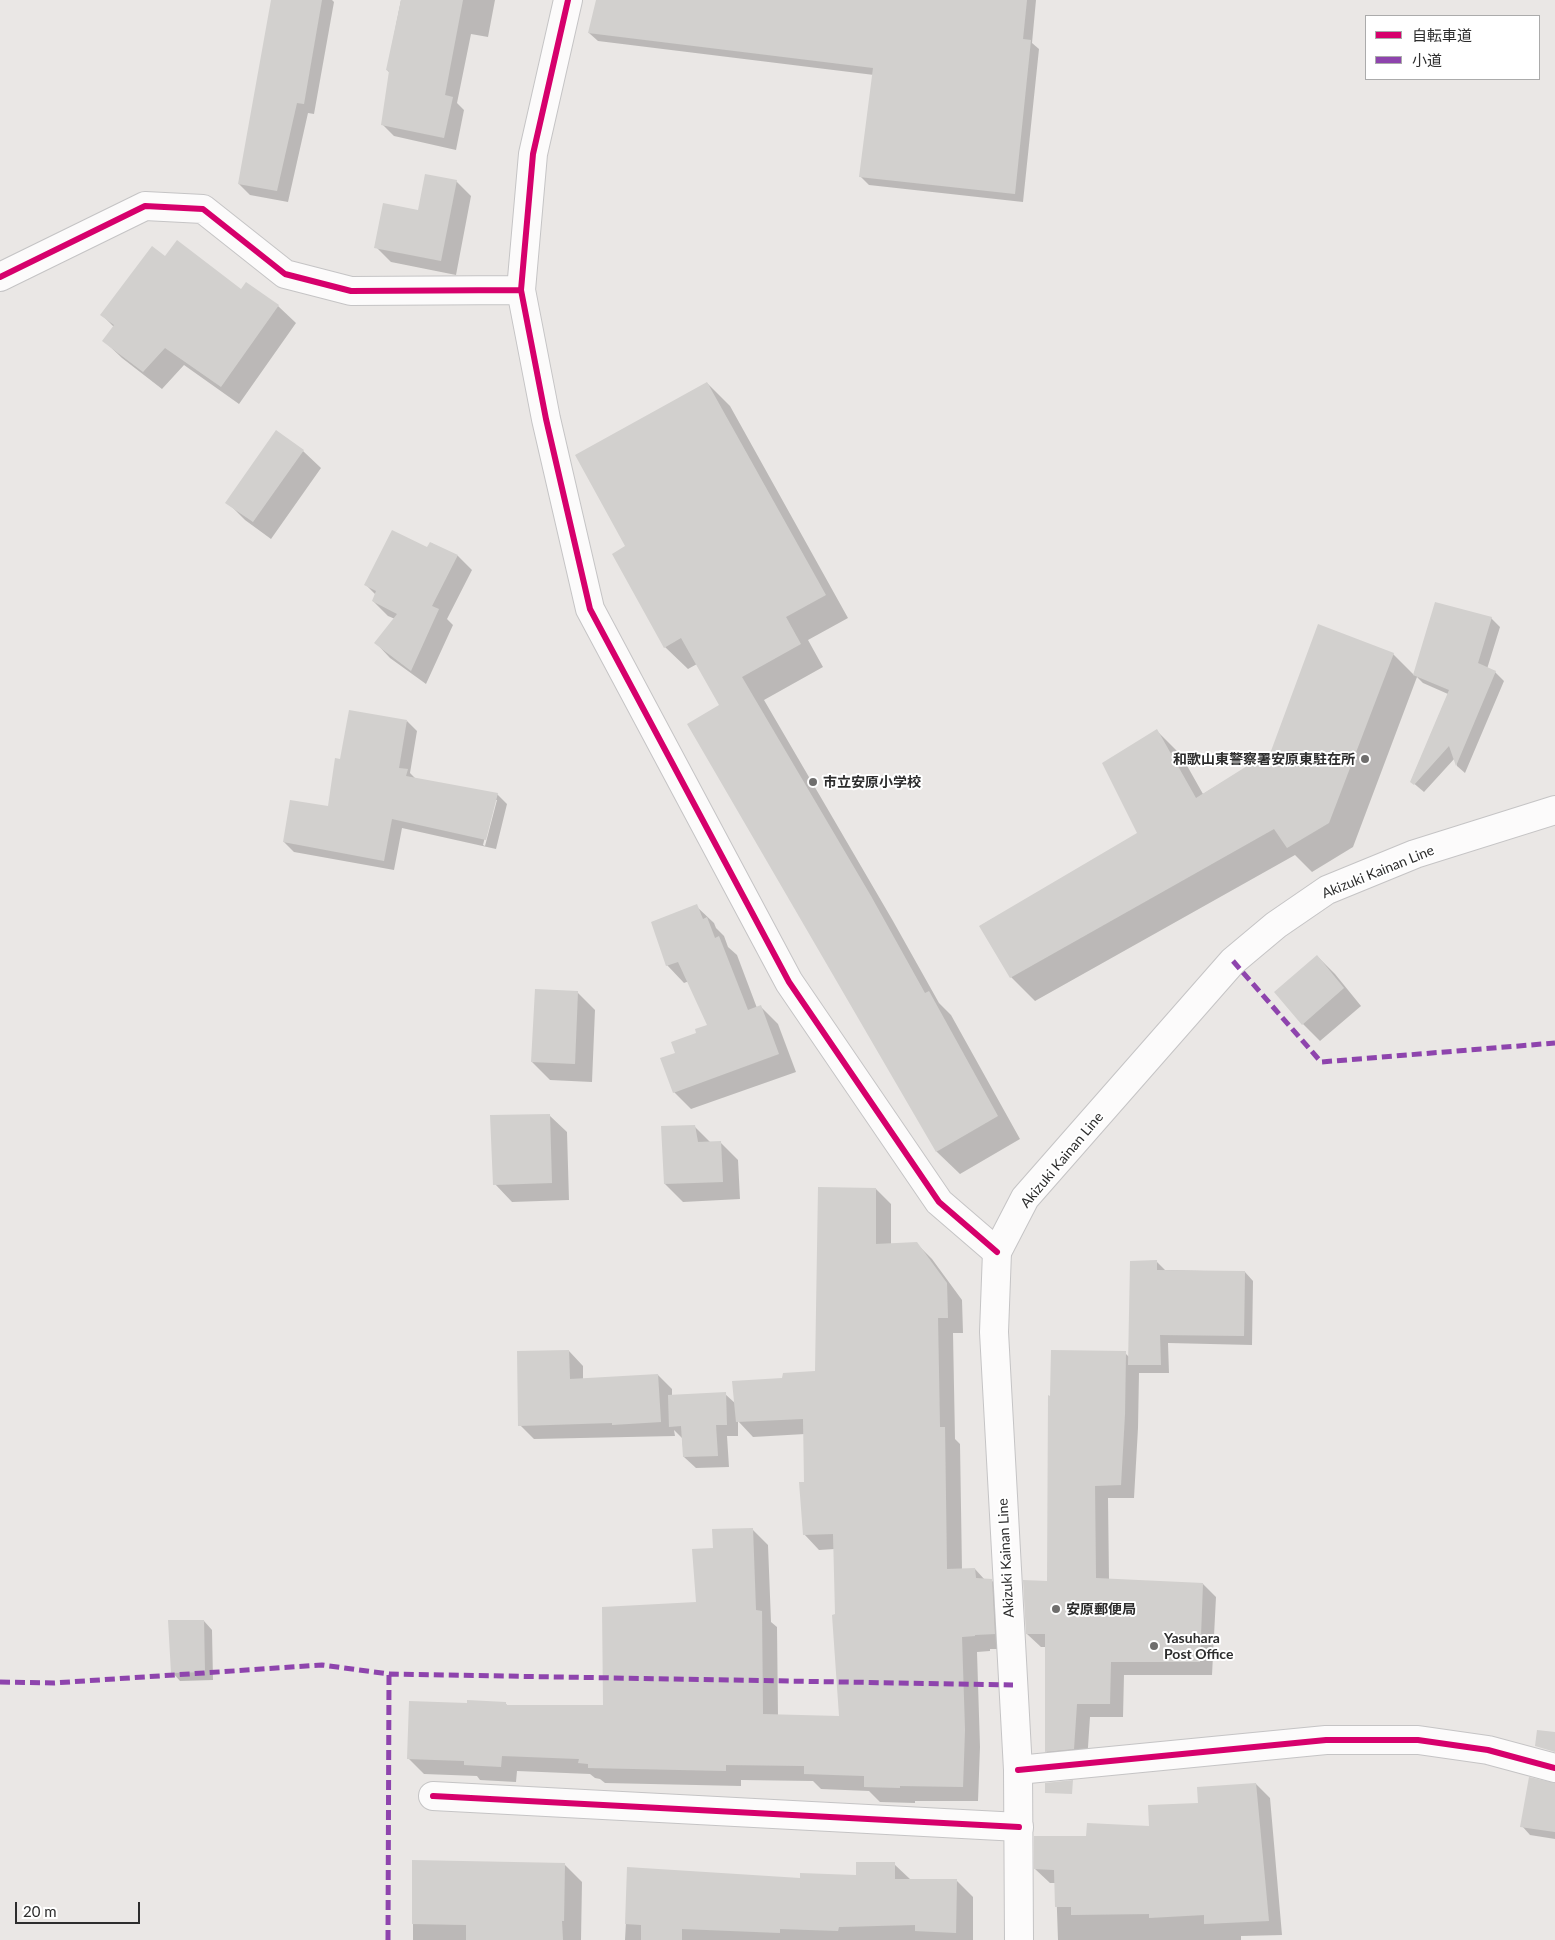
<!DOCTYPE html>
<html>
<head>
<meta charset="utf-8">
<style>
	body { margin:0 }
	#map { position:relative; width:1555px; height:1940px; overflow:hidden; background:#eae7e5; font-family:Lato,"Noto Sans JP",sans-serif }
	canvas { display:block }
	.legend { position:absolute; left:1365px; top:15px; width:175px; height:65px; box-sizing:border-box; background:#fff; border:1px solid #ababab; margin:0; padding:6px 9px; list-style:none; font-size:15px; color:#2d2d2d }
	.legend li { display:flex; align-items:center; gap:10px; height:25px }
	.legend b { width:25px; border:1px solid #ababab }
	.scale { position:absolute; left:15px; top:1902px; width:125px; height:22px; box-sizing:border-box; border:2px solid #2d2d2d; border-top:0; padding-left:6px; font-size:15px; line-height:18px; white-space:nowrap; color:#2d2d2d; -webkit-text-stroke:4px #fff; paint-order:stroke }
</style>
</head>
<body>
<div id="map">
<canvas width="1555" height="1940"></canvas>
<ul class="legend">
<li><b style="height:6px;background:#d6006c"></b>自転車道</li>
<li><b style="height:6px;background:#8e44ad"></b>小道</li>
</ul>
<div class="scale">20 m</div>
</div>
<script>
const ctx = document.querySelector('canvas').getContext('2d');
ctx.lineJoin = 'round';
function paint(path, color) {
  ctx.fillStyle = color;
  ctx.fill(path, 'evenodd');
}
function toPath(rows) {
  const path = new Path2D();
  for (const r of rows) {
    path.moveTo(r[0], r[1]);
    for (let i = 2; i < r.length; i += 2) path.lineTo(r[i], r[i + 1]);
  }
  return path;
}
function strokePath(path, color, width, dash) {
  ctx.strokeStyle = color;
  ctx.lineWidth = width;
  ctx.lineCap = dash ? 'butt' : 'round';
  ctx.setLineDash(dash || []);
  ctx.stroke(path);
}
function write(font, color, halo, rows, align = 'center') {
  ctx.font = font + ' Lato,"Noto Sans JP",sans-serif';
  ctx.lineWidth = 4;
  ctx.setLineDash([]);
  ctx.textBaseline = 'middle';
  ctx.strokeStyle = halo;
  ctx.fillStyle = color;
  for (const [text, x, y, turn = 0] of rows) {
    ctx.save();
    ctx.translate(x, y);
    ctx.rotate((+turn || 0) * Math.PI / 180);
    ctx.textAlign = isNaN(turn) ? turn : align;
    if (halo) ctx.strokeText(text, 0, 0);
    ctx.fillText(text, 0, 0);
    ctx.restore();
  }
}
paint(toPath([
	[272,0,332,0,334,2,314,114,308,113,288,202,250,195,239,184],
	[401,0,495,0,488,37,471,34,457,103,464,110,456,150,394,136,382,124,390,73,387,70],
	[597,0,1036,0,1032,43,1039,49,1023,202,869,185,860,176,874,75,598,41,589,33],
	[456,181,471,196,456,275,391,262,376,247],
	[165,258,241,291,247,284,278,306,296,323,239,404,184,365,162,389,122,358,104,341,114,327,102,315],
	[707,383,730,406,848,618,808,640,823,667,764,700,893,921,939,1003,951,1015,1020,1139,960,1174,937,1152,689,725,720,705,697,664,688,669,665,647,627,546],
	[303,451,321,468,271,539,245,520,227,502],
	[431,543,458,556,472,570,447,619,453,625,426,684,390,658,376,643,395,619,388,616,373,601,376,595,366,585,427,549],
	[1491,618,1500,627,1487,669,1495,672,1504,681,1465,773,1457,766,1455,758,1424,792,1411,781,1448,694,1423,683,1417,677,1353,847,1312,872,1295,855,1035,1001,1011,977,980,926,1139,834,1157,731,1181,755,1203,794,1272,752,1393,654,1414,675],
	[407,721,417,731,410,773,417,780,497,794,507,804,496,849,402,828,394,870,294,852,284,842,329,808],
	[494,800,497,800,485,846,483,845],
	[696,906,714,923,716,928,724,936,728,947,737,955,757,1008,761,1007,778,1024,796,1072,691,1109,674,1092,676,1054,708,1026,689,981,684,983,667,965],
	[1317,956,1335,974,1361,1006,1320,1041,1303,1024],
	[577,992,595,1010,592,1082,550,1080,532,1062],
	[549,1115,567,1132,569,1200,512,1202,495,1184],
	[695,1127,711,1143,720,1142,738,1160,740,1199,683,1202,665,1184],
	[876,1189,891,1204,891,1245,916,1243,932,1259,962,1300,963,1333,953,1333,955,1439,960,1444,962,1570,975,1569,985,1580,991,1580,1007,1595,1010,1649,990,1649,990,1651,977,1652,980,1747,978,1801,915,1801,915,1803,880,1802,869,1791,821,1789,813,1781,741,1780,741,1786,605,1783,600,1779,595,1778,590,1774,517,1771,516,1782,480,1780,477,1776,424,1774,408,1758,468,1704,505,1703,508,1706,605,1706,697,1603,714,1549,753,1530,768,1545,771,1622,777,1627,778,1716,840,1717,835,1549,819,1550,804,1534,805,1434,753,1437,738,1421,738,1436,727,1436,729,1467,696,1468,684,1457,682,1438,674,1430,675,1436,534,1439,520,1425,569,1351,583,1366,583,1379,658,1375,672,1389,672,1396,725,1394,736,1404,784,1379,816,1372],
	[1157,1262,1165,1270,1245,1272,1253,1281,1252,1345,1168,1343,1169,1373,1139,1373,1138,1428,1134,1498,1108,1498,1109,1580,1203,1584,1216,1597,1212,1675,1124,1675,1123,1717,1090,1717,1087,1762,1060,1764,1046,1751,1046,1647,1041,1647,1027,1634,1049,1583,1125,1353,1129,1357],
	[204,1621,212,1630,213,1680,180,1681,172,1672],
	[1256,1784,1270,1798,1282,1935,1241,1936,1241,1940,1058,1940,1056,1883,1050,1883,1035,1869,1088,1837,1150,1827,1199,1805],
	[1555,1793,1555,1839,1530,1835,1522,1826],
	[413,1861,565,1865,582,1882,581,1940,413,1940],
	[894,1864,911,1880,956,1880,973,1897,973,1940,625,1940,629,1868,801,1879,858,1876]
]), '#0003');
paint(toPath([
	[271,0,322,0,304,104,297,103,277,191,238,184],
	[401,0,463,0,445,95,453,97,444,138,381,125,389,71,386,70],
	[596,0,1027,0,1023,39,1031,40,1015,194,859,177,873,68,588,33],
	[425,174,457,180,441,261,374,248,383,203,418,210],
	[177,240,241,289,246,282,279,305,221,387,165,348,143,372,102,341,114,325,100,315,152,246,165,256],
	[707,382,826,595,786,617,801,644,742,677,871,896,925,993,929,991,998,1116,936,1152,687,724,719,705,681,638,664,648,612,554,625,546,575,455],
	[276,430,304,450,253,522,225,503],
	[392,530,427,547,430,542,458,555,432,606,439,609,411,671,374,643,397,614,372,601,376,591,364,585],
	[1435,602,1492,617,1478,663,1496,671,1456,766,1449,746,1414,785,1410,782,1449,690,1413,675],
	[1318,624,1394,653,1329,823,1287,848,1274,829,1010,978,979,926,1137,833,1102,763,1157,729,1196,798,1271,751],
	[349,710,407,720,399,768,408,769,406,776,498,793,486,840,392,819,384,861,283,842,290,800,328,806,335,758,340,759],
	[697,904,703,919,707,917,715,938,719,936,748,1010,761,1005,779,1054,673,1093,660,1058,675,1053,671,1042,696,1033,695,1029,707,1025,678,962,666,966,651,922],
	[1317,955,1344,988,1302,1025,1274,992],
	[535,989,578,991,575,1064,531,1062],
	[550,1114,552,1183,493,1185,490,1115],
	[695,1125,698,1142,721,1141,723,1182,664,1184,661,1126],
	[818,1187,876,1188,876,1244,917,1242,947,1283,948,1318,938,1318,940,1427,945,1427,947,1569,975,1568,976,1578,992,1579,995,1634,975,1635,975,1636,962,1637,965,1730,963,1787,900,1786,900,1788,864,1787,864,1776,804,1774,804,1766,726,1765,726,1771,588,1768,588,1764,578,1763,579,1759,502,1756,501,1767,464,1765,464,1761,407,1759,409,1701,467,1703,467,1700,506,1702,506,1705,603,1705,602,1607,696,1602,692,1549,713,1548,712,1529,753,1528,756,1610,762,1611,763,1714,839,1716,832,1615,835,1614,833,1534,803,1535,799,1482,804,1482,803,1419,736,1422,732,1381,782,1378,783,1373,815,1371],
	[1157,1260,1157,1270,1245,1271,1244,1336,1160,1335,1161,1365,1128,1365,1130,1261],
	[569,1350,570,1379,658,1374,661,1422,612,1425,612,1423,518,1426,517,1351],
	[1051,1350,1126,1351,1125,1414,1121,1485,1095,1486,1096,1578,1203,1583,1200,1662,1111,1662,1110,1704,1077,1704,1074,1749,1045,1752,1045,1634,1026,1634,1023,1580,1047,1581,1048,1395,1050,1396],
	[726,1392,727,1425,716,1425,718,1456,683,1457,681,1426,669,1427,668,1395],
	[168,1620,204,1620,205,1672,171,1673],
	[1537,1730,1555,1732,1555,1752,1535,1746],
	[1529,1777,1555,1783,1555,1832,1520,1827],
	[1073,1780,1072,1794,1045,1793,1045,1783],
	[1256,1783,1269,1921,1204,1924,1204,1915,1149,1918,1149,1914,1071,1915,1071,1907,1055,1907,1054,1870,1034,1869,1034,1836,1086,1836,1087,1823,1149,1826,1148,1805,1198,1803,1197,1787],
	[412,1860,565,1863,564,1921,562,1921,563,1940,466,1940,466,1925,412,1924],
	[856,1862,895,1862,895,1879,957,1879,956,1933,915,1931,915,1925,839,1927,838,1931,780,1929,780,1933,682,1929,682,1940,641,1940,641,1925,625,1924,627,1867,800,1878,800,1873,856,1875]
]), '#d2d0ce');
const minor = toPath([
	[568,0,533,154,521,290,546,419,590,609,789,982,939,1202,997,1252],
	[0,277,145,206,203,209,285,274,351,291,521,290],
	[1018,1770,1326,1740,1418,1740,1488,1750,1555,1768],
	[433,1796,1019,1827]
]);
const secondary = toPath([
	[1019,1940,1018,1770,994,1332,997,1252,1025,1198,1233,961,1276,925,1327,890,1415,854,1555,810]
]);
strokePath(minor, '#c5c4c5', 30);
strokePath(secondary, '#c5c4c5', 30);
strokePath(minor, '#fcfbfb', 28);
strokePath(secondary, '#fcfbfb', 28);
strokePath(toPath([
	[1233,961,1321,1062,1555,1043],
	[0,1682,54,1683,322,1665,389,1674,1013,1685],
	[388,1940,389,1674]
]), '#8e44ad', 5, [10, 5]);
strokePath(toPath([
	[568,0,533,154,521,290,546,419,590,609,789,982,939,1202,997,1252],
	[0,277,145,206,203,209,285,274,351,291,521,290],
	[1018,1770,1326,1740,1418,1740,1488,1750,1555,1768],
	[433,1796,1019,1827]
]), '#d6006c', 6);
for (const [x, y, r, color] of [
	[1365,759,5,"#6f6e6d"],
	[813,782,5,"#6f6e6d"],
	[1056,1609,5,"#6f6e6d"],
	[1154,1646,5,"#6f6e6d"]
]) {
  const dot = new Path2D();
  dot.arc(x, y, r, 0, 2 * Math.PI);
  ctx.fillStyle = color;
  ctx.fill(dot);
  strokePath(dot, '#fff', 2);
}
write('bold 14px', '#2d2d2d', '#fff', [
	["和歌山東警察署安原東駐在所",1355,759,"right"],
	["市立安原小学校",823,782],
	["安原郵便局",1066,1609],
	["Yasuhara",1164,1638],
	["Post Office",1164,1654]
], 'left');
write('14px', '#2d2d2d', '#fff', [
	["Akizuki Kainan Line",1378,872,-22],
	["Akizuki Kainan Line",1062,1160,-50],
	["Akizuki Kainan Line",1006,1558,-93]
]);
</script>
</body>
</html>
